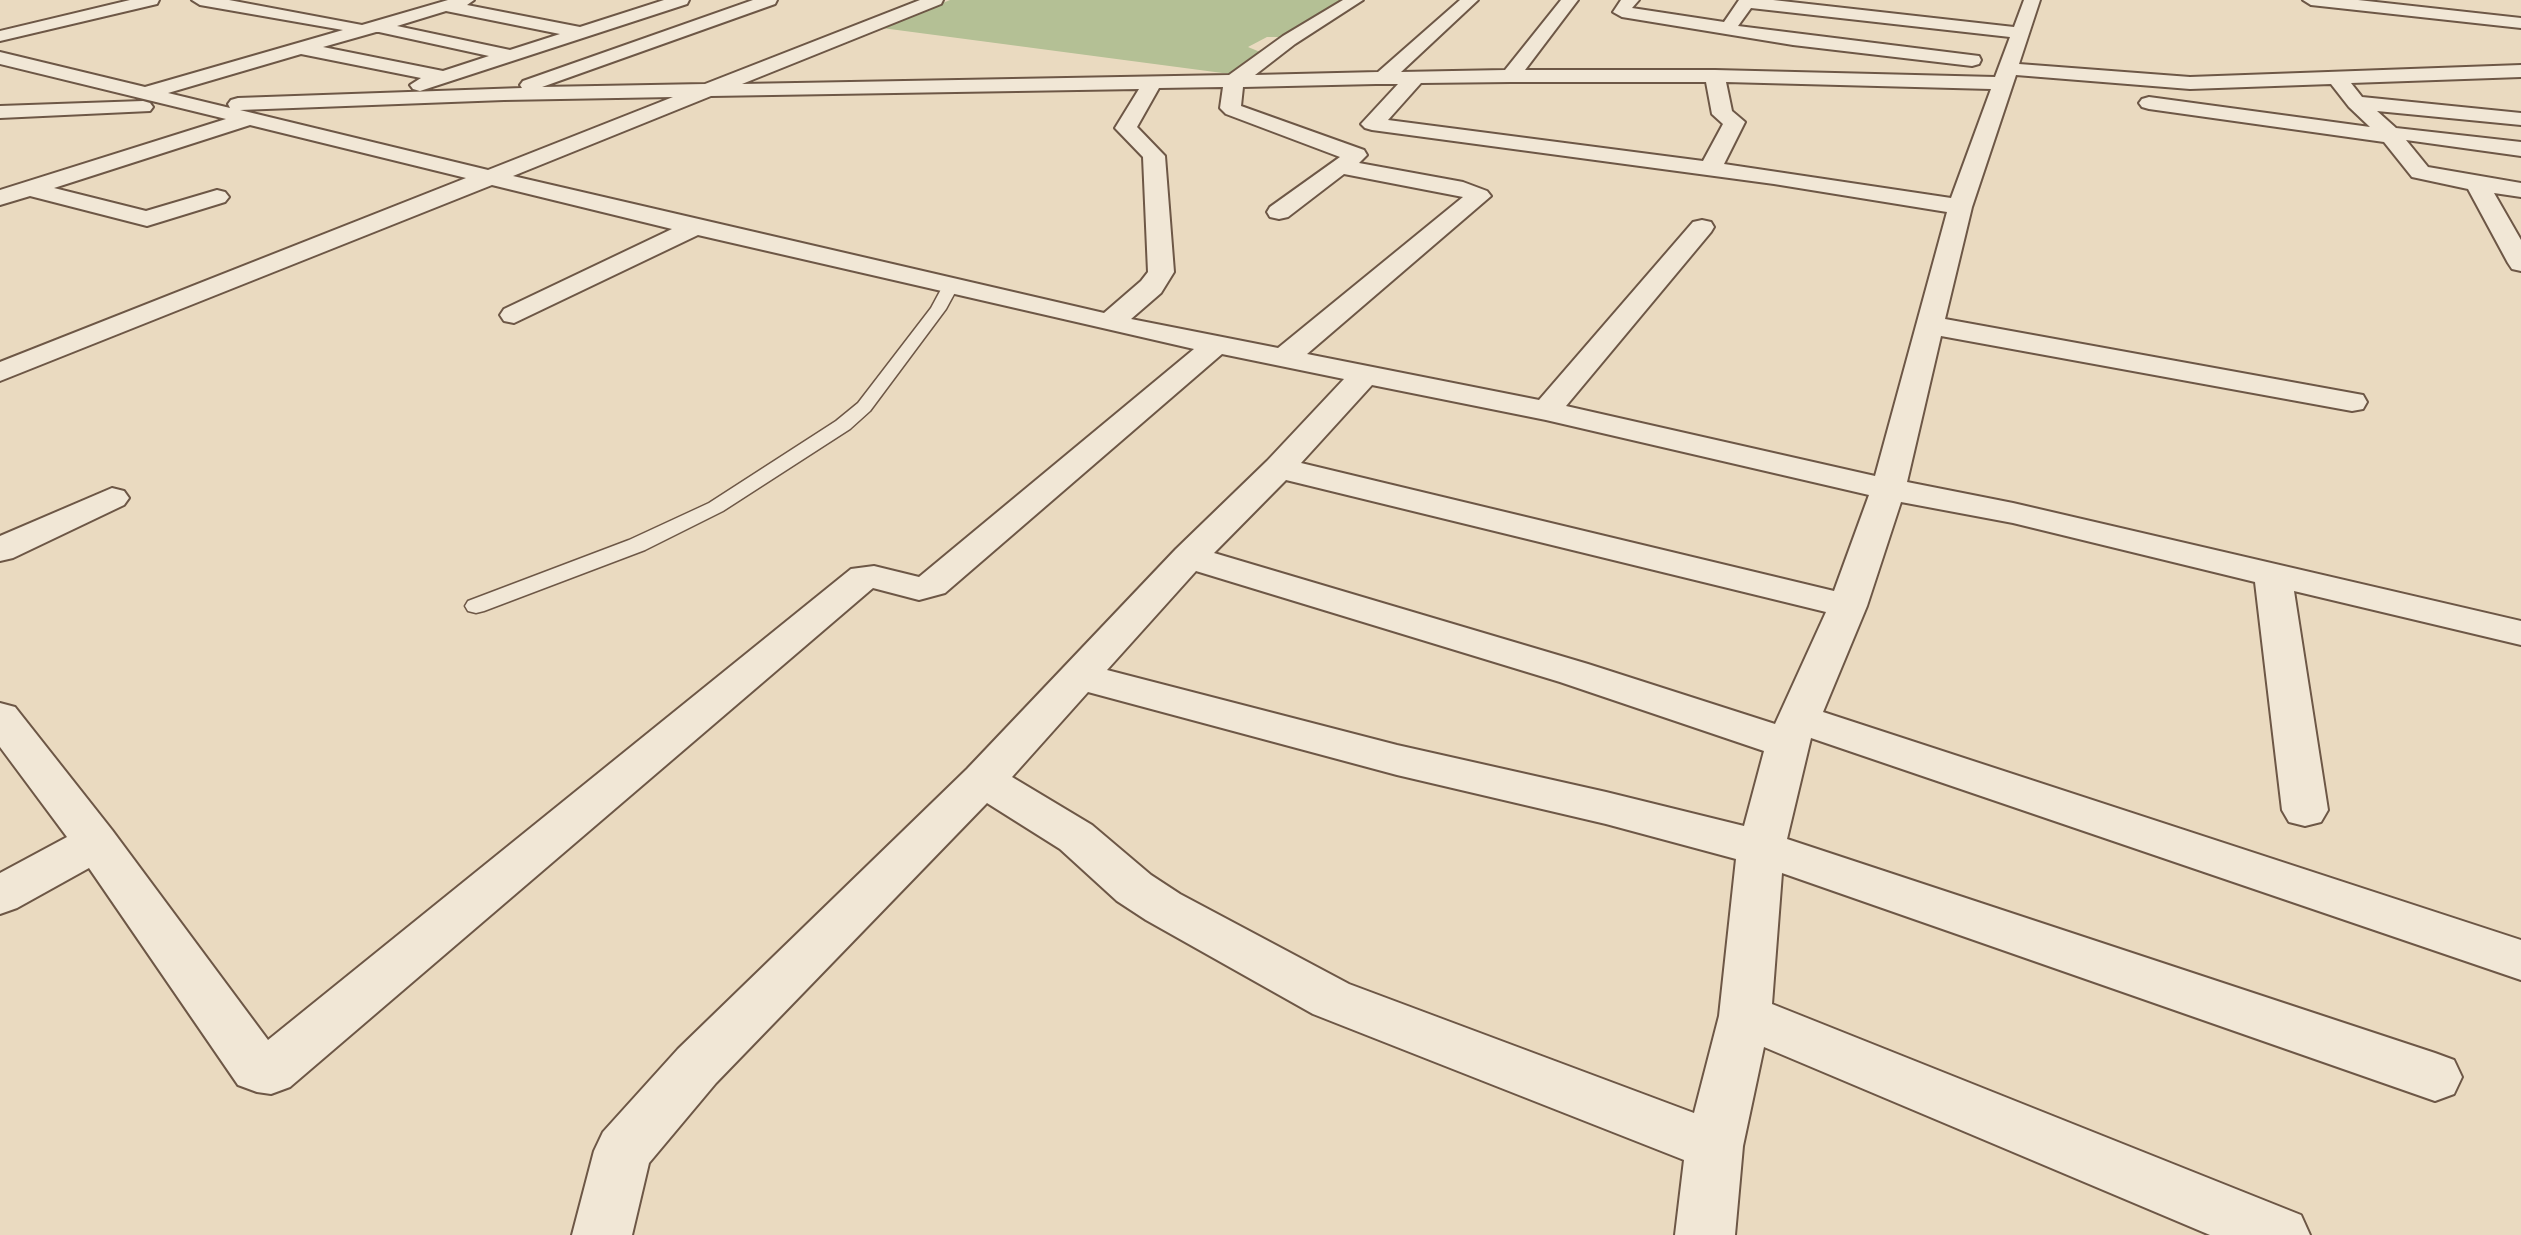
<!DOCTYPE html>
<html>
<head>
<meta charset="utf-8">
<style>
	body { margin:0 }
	canvas { display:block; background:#eadac0 }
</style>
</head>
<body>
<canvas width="2521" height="1235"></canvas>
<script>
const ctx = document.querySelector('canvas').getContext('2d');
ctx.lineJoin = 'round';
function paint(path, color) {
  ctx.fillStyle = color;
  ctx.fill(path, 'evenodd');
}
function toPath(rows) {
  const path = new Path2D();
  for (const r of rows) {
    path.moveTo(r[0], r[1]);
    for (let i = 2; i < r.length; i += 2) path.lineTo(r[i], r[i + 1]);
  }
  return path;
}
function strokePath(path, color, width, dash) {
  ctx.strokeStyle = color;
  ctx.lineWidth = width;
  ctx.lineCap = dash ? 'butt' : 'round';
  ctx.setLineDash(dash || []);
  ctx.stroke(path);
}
paint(toPath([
	[950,0,1349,0,1289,37,1267,37,1248,47,1265,54,1230,74,882,28]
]), '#b4c095');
const service = toPath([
	[951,280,959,285,946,309,870,411,850,429,723,511,645,550,484,611,476,613,468,611,465,606,468,601,629,540,709,503,836,421,858,403,931,308,945,282,951,280]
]);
const minor = toPath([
	[130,0,159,0,157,4,0,41,0,31,130,0],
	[192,0,229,0,362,25,448,0,474,0,467,5,580,27,664,0,689,0,687,4,420,91,413,89,410,85,421,78,301,54,168,93,230,108,228,104,231,100,238,98,522,88,520,85,523,81,753,0,777,0,775,4,542,87,705,84,920,0,943,0,941,4,742,84,1229,75,1283,36,1343,0,1363,0,1295,44,1255,75,1378,72,1460,0,1478,0,1401,72,1505,70,1561,0,1578,0,1525,70,1715,70,1995,77,2010,37,1751,8,1738,26,1979,56,1981,60,1979,64,1972,66,1793,45,1622,17,1613,12,1621,0,1639,0,1632,8,1724,22,1739,0,1773,0,2014,27,2024,0,2040,0,2019,64,2190,77,2521,65,2521,77,2351,83,2362,97,2521,113,2521,125,2377,111,2396,128,2521,142,2521,156,2406,140,2428,167,2521,183,2521,197,2494,193,2521,240,2521,271,2512,269,2508,263,2468,189,2412,177,2384,142,2149,109,2142,107,2139,103,2142,99,2149,97,2370,127,2349,107,2331,84,2190,89,2016,75,1972,207,1945,319,2363,395,2367,402,2363,409,2352,411,1941,336,1907,482,2013,503,2521,621,2521,645,2294,591,2328,810,2321,822,2305,826,2289,822,2282,810,2255,582,2013,523,1901,502,1867,606,1823,712,2521,940,2521,980,1811,738,1787,839,2435,1053,2454,1060,2462,1077,2454,1094,2435,1101,1782,873,1772,1004,2301,1215,2310,1235,2210,1235,1764,1047,1743,1146,1735,1235,1675,1235,1684,1160,1313,1014,1146,920,1117,901,1060,849,987,803,716,1083,649,1163,632,1235,572,1235,594,1151,603,1132,678,1049,967,769,1176,549,1267,461,1344,379,1222,354,945,593,919,600,873,588,290,1087,271,1094,257,1092,238,1085,89,868,17,908,0,914,0,873,67,837,0,747,0,703,15,707,112,830,268,1040,851,569,874,566,919,577,1194,349,698,235,514,323,504,321,500,315,504,309,672,229,492,185,0,381,0,362,466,178,250,125,54,188,146,211,217,190,225,192,229,197,225,202,147,226,30,196,0,205,0,190,226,119,0,64,0,52,145,87,343,30,200,5,192,0],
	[446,11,560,34,510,50,397,26,446,11],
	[376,32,379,32,489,56,443,71,323,47,376,32],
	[1511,82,1706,82,1712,114,1723,124,1703,161,1388,120,1421,83,1511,82],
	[1726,82,1991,89,1951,198,1724,164,1745,122,1732,111,1726,82],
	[1376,84,1398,84,1361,124,1365,128,1372,130,1774,184,1947,212,1875,476,1566,406,1711,232,1714,227,1711,222,1702,220,1693,222,1539,400,1307,354,1491,196,1487,191,1463,182,1359,163,1367,155,1364,150,1241,106,1243,87,1376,84],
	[1223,87,1220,108,1226,114,1340,157,1270,207,1267,212,1270,217,1279,219,1288,217,1344,174,1463,197,1278,348,1131,319,1161,293,1174,272,1165,156,1137,127,1159,88,1223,87],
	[1139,89,1115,128,1143,157,1148,272,1141,281,1104,313,513,176,711,96,1139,89],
	[673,97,488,170,240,110,504,100,673,97],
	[1372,385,1546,420,1869,495,1834,591,1301,463,1372,385],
	[1286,480,1826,612,1775,724,1588,664,1214,553,1286,480],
	[1196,571,1560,682,1764,751,1744,826,1606,792,1397,745,1107,670,1196,571],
	[1088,692,1397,775,1606,824,1736,859,1719,1016,1694,1113,1349,984,1180,894,1151,875,1092,825,1012,777,1088,692],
	[2303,0,2358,0,2521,18,2521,28,2311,5,2303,0],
	[143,101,150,103,153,107,150,111,0,118,0,106,143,101],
	[112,488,124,491,129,498,124,505,13,558,0,561,0,536,112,488]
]);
strokePath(service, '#6d5746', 3);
strokePath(minor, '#6d5746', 4);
paint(service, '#f1e7d6');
paint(minor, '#f1e7d6');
</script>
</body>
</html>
